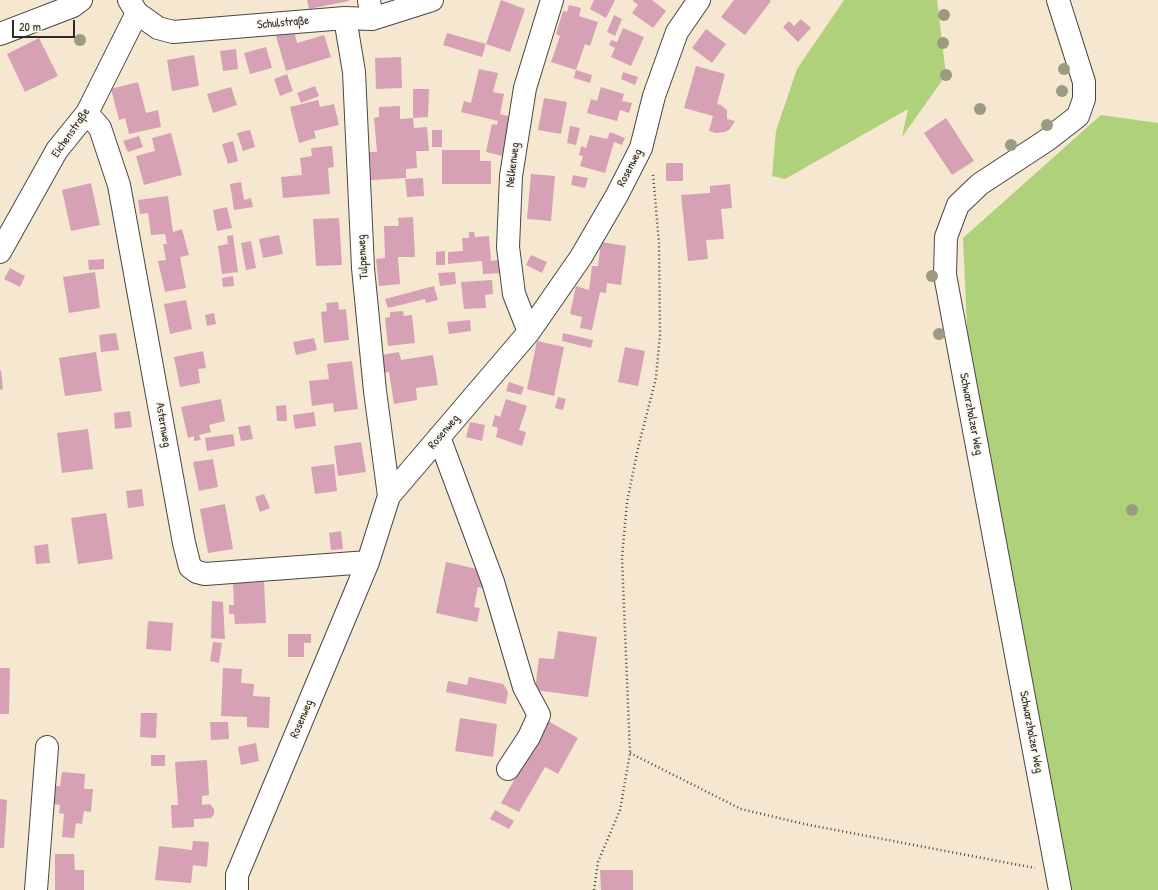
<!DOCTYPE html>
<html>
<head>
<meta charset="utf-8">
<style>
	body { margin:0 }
	#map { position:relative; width:1158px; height:890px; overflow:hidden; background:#f5e7d0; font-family:"Patrick Hand",sans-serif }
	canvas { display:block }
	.scale { position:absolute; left:12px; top:20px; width:63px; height:18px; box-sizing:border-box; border:2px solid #2b2b2b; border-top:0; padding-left:5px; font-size:12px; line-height:14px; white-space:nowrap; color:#2b2b2b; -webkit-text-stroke:3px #fbf7ec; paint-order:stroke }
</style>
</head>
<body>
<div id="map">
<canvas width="1158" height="890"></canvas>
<div class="scale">20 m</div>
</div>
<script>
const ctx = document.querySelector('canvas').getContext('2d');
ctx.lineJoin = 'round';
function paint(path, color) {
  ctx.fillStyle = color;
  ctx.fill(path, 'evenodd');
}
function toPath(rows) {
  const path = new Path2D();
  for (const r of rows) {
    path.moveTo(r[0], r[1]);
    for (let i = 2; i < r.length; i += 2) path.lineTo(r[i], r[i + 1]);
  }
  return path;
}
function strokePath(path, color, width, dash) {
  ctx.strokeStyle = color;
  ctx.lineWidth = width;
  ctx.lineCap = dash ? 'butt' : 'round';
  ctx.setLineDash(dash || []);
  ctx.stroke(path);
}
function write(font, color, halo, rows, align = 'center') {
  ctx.font = font + ' "Patrick Hand",sans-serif';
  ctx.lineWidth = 3.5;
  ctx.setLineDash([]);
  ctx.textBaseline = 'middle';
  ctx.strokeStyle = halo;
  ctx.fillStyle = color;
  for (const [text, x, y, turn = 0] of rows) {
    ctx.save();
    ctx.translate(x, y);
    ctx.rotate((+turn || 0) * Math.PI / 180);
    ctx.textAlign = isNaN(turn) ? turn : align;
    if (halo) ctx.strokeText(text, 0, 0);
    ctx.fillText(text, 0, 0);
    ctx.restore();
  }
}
paint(toPath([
	[844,0,937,0,946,75,902,137,908,109,785,179,772,176,776,131,797,69],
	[1101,115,1158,123,1158,890,1071,890,969,370,963,238]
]), '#aed179');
paint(toPath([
	[307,0,349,0,349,1,309,9],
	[501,0,525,9,510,52,486,44,482,57,443,45,447,33,486,44],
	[594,0,615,0,606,18,590,9],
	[634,0,652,0,666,11,653,28,632,13,638,5,633,1],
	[734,0,769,0,771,1,745,35,721,17],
	[569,5,581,8,579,16,598,22,590,46,585,44,576,70,592,75,590,83,574,78,576,70,551,62,560,36,556,34,563,11,567,12],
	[614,15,622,19,615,36,607,32],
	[801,19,811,28,798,42,783,27,789,21,794,26],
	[623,28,644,37,631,66,611,57,615,48,609,45,611,40,617,42],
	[706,29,726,44,712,63,692,48],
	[294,30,297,43,324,35,331,57,286,71,276,36],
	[39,38,58,76,25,92,7,54],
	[266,47,272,68,250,74,244,53],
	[236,49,238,69,223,71,220,51],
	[194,55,199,86,172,91,167,60],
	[401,57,402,88,376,89,375,58],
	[696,66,725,74,717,104,721,105,727,110,727,119,735,121,730,129,725,132,716,133,709,131,713,116,684,108],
	[479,69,498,73,493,92,504,94,500,114,512,117,503,156,486,152,492,124,497,125,498,121,461,112,464,101,471,103],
	[623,72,638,77,635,85,621,79],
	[287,74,293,91,280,96,274,79],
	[138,82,146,113,158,110,161,127,129,134,125,118,119,120,111,89],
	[315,86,319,96,301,103,297,93],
	[231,87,237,105,213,113,207,94],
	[601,87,624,94,622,101,632,103,629,113,620,110,617,121,587,113,591,99,597,101],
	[413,89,429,89,428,117,413,118],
	[544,98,567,102,561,134,538,130],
	[318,100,320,107,334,104,339,125,314,131,316,138,299,143,290,107],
	[400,106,400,119,413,118,414,128,427,127,429,151,416,151,417,168,406,169,406,178,371,180,369,152,377,152,374,118,379,117,379,107],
	[946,118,974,161,952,175,924,133],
	[570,126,580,128,576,145,567,143],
	[250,130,255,147,243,151,237,133],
	[432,130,442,130,442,147,432,147],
	[610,132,625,138,622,145,614,142,605,173,580,166,583,156,579,155,581,146,586,148,590,135,607,139],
	[171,133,182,175,144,185,136,156,155,151,152,138],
	[139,136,143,147,128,152,123,141],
	[233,141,238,161,228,164,222,144],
	[332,146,334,167,328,168,330,194,283,198,281,177,302,175,300,158,312,156,311,148],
	[442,150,480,150,480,161,491,161,491,184,442,184],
	[666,163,683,163,683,181,666,181],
	[531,174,555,176,551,221,527,219],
	[573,175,588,178,585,188,571,185],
	[423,178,424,196,407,197,405,179],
	[241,182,244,200,251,198,253,207,234,210,230,184],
	[91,183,100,225,71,231,62,190],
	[730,184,732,208,721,209,724,239,706,240,708,259,688,261,681,195,710,193,710,186],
	[168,196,173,232,182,229,189,255,180,257,186,288,165,292,158,261,166,260,163,244,167,244,165,234,151,235,148,213,140,214,138,200],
	[227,207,232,228,217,231,213,210],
	[413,217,415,257,398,257,400,284,379,286,376,259,385,258,384,226,399,226,398,218],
	[339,218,342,265,316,266,313,219],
	[469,232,474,232,475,237,489,236,491,261,499,260,500,273,483,274,482,261,448,264,448,252,463,251,462,238,469,238],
	[233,235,238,272,222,274,218,246,228,244,227,236],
	[279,235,283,254,263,258,259,239],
	[251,241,256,268,246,270,241,243],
	[601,242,626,246,621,285,607,283,606,293,600,292,592,330,580,328,582,317,570,314,576,286,589,290,592,266,598,266],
	[445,251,445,265,436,265,436,252],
	[531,255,547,262,542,273,526,265],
	[104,259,104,269,89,270,88,260],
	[10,268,25,276,20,287,4,279],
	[95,272,100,308,69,313,63,277],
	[455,272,456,284,440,286,438,273],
	[233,276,234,286,223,287,222,278],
	[492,280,493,294,485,295,486,308,464,309,461,282],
	[434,286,438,300,426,303,425,299,388,308,385,299],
	[186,300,192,329,170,334,164,304],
	[338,302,339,310,346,309,349,340,324,343,321,312,327,311,326,303],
	[403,311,404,316,412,315,415,343,388,346,385,318,390,317,390,312],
	[214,313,216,324,207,326,205,315],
	[470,320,471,331,449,334,447,322],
	[116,333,119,350,101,352,99,335],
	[563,333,593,340,591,348,562,341],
	[314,338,317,350,296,355,293,342],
	[537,341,564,347,554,396,527,389],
	[625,347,645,351,638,386,618,382],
	[203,351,206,368,198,369,200,383,180,387,174,357],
	[96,352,102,391,65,396,59,358],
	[399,352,401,360,433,355,438,385,416,388,417,400,394,404,389,372,383,373,381,355],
	[352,361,358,409,334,412,333,403,312,406,309,381,329,379,327,364],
	[1,370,3,389,0,390,0,371],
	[509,382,524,387,521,395,506,391],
	[558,397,566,399,563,410,555,408],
	[221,399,225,421,209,425,211,432,199,435,201,440,194,441,194,436,188,438,181,407],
	[506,399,527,406,519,430,526,432,522,446,496,437,498,428,492,426,495,415,500,417],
	[286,405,287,421,277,421,276,406],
	[130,411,132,427,115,429,114,413],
	[314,412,316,426,295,429,293,415],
	[470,422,485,425,482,441,466,437],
	[250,425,253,439,241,441,238,427],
	[88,429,93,469,62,473,57,433],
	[233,434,235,446,207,451,205,438],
	[361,442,366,472,338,476,334,446],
	[213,459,218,487,199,491,193,462],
	[334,464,337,491,315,494,311,467],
	[142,489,144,506,128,508,126,491],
	[264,494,270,508,260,512,255,497],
	[225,504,233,549,208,553,200,509],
	[106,513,113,559,78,564,71,518],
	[341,531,343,549,331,550,329,533],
	[48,544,50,563,36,564,34,546],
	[446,562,486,571,482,588,478,587,474,607,480,608,477,622,436,613],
	[264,582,266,623,235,624,234,614,229,614,229,605,234,605,233,583],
	[212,601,223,602,225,639,211,638],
	[148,621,173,623,171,651,146,649],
	[558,631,597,637,588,697,535,690,539,658,554,659],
	[288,634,311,634,311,643,304,643,304,657,288,657],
	[213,642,222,643,219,663,210,661],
	[0,668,10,668,9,714,0,714],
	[223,668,242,669,241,683,254,684,253,696,270,697,269,728,247,727,247,717,221,716],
	[469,677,503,684,508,692,506,704,446,692,448,681,467,685],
	[141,713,157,713,156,738,140,737],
	[460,718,497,724,493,757,455,751],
	[548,721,578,738,558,774,545,767,519,812,501,803],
	[210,722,228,722,229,739,211,740],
	[256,743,259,761,241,765,238,747],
	[151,755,165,755,165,766,151,766],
	[207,760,209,795,202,796,202,805,210,804,214,809,214,814,211,818,194,819,194,827,172,828,171,805,178,805,175,762],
	[62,772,85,774,84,789,93,789,91,812,84,811,82,824,76,823,74,838,62,837,64,814,59,813,60,805,53,804,54,786,60,786],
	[0,799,7,800,4,848,0,848],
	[495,810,514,821,509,829,490,819],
	[193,841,209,842,207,867,193,865,191,883,155,880,159,846,192,850],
	[55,854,74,854,75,870,84,870,84,890,55,890],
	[600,870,633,870,633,890,601,890]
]), '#d7a1b5');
const minor = toPath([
	[129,0,137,13,158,28,173,32,345,18,372,19,432,0],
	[369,0,372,19],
	[1058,0,1084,82,1084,99,1078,116,1047,140,980,184,958,205,946,237,945,275,1060,890],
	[345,18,354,72,363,268,375,391,389,496],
	[0,34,73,6,81,0],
	[87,113,100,128,119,185,184,543,190,567,197,572,205,574,368,562],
	[0,252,57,150,87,113,137,13],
	[529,332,514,294,508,247,511,176,525,88,552,0],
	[439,437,493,582,524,687,539,715,529,737,508,769],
	[36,890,47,747],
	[237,890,237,875,368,562,389,496,529,332,581,257,617,195,641,148,654,96,677,32,699,0]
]);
strokePath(minor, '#494744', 24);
strokePath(toPath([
	[630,753,741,809,804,824,1035,868],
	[594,890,598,862,620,810,630,753,622,558,627,502,638,448,656,378,660,334,659,243,653,174]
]), '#494744', 2.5, [1, 3]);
strokePath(minor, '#fff', 22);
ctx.fillStyle = '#9b9b82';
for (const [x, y] of [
	[944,15],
	[80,40],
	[943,43],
	[1064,69],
	[946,75],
	[1062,91],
	[980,109],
	[1047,125],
	[1011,145],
	[932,276],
	[939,334],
	[1132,510]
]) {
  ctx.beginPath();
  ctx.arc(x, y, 6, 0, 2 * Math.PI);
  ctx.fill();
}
write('12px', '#2b2b2b', '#fbf7ec', [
	["Schulstraße",283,23,-5],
	["Eichenstraße",71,133,-55],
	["Nelkenweg",513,165,-83],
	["Rosenweg",630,168,-63],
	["Tulpenweg",363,257,-94],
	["Schwarzholzer Weg",971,414,79],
	["Asternweg",163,425,80],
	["Rosenweg",444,432,-50],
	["Rosenweg",302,719,-67],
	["Schwarzholzer Weg",1031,732,79]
]);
</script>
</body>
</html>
